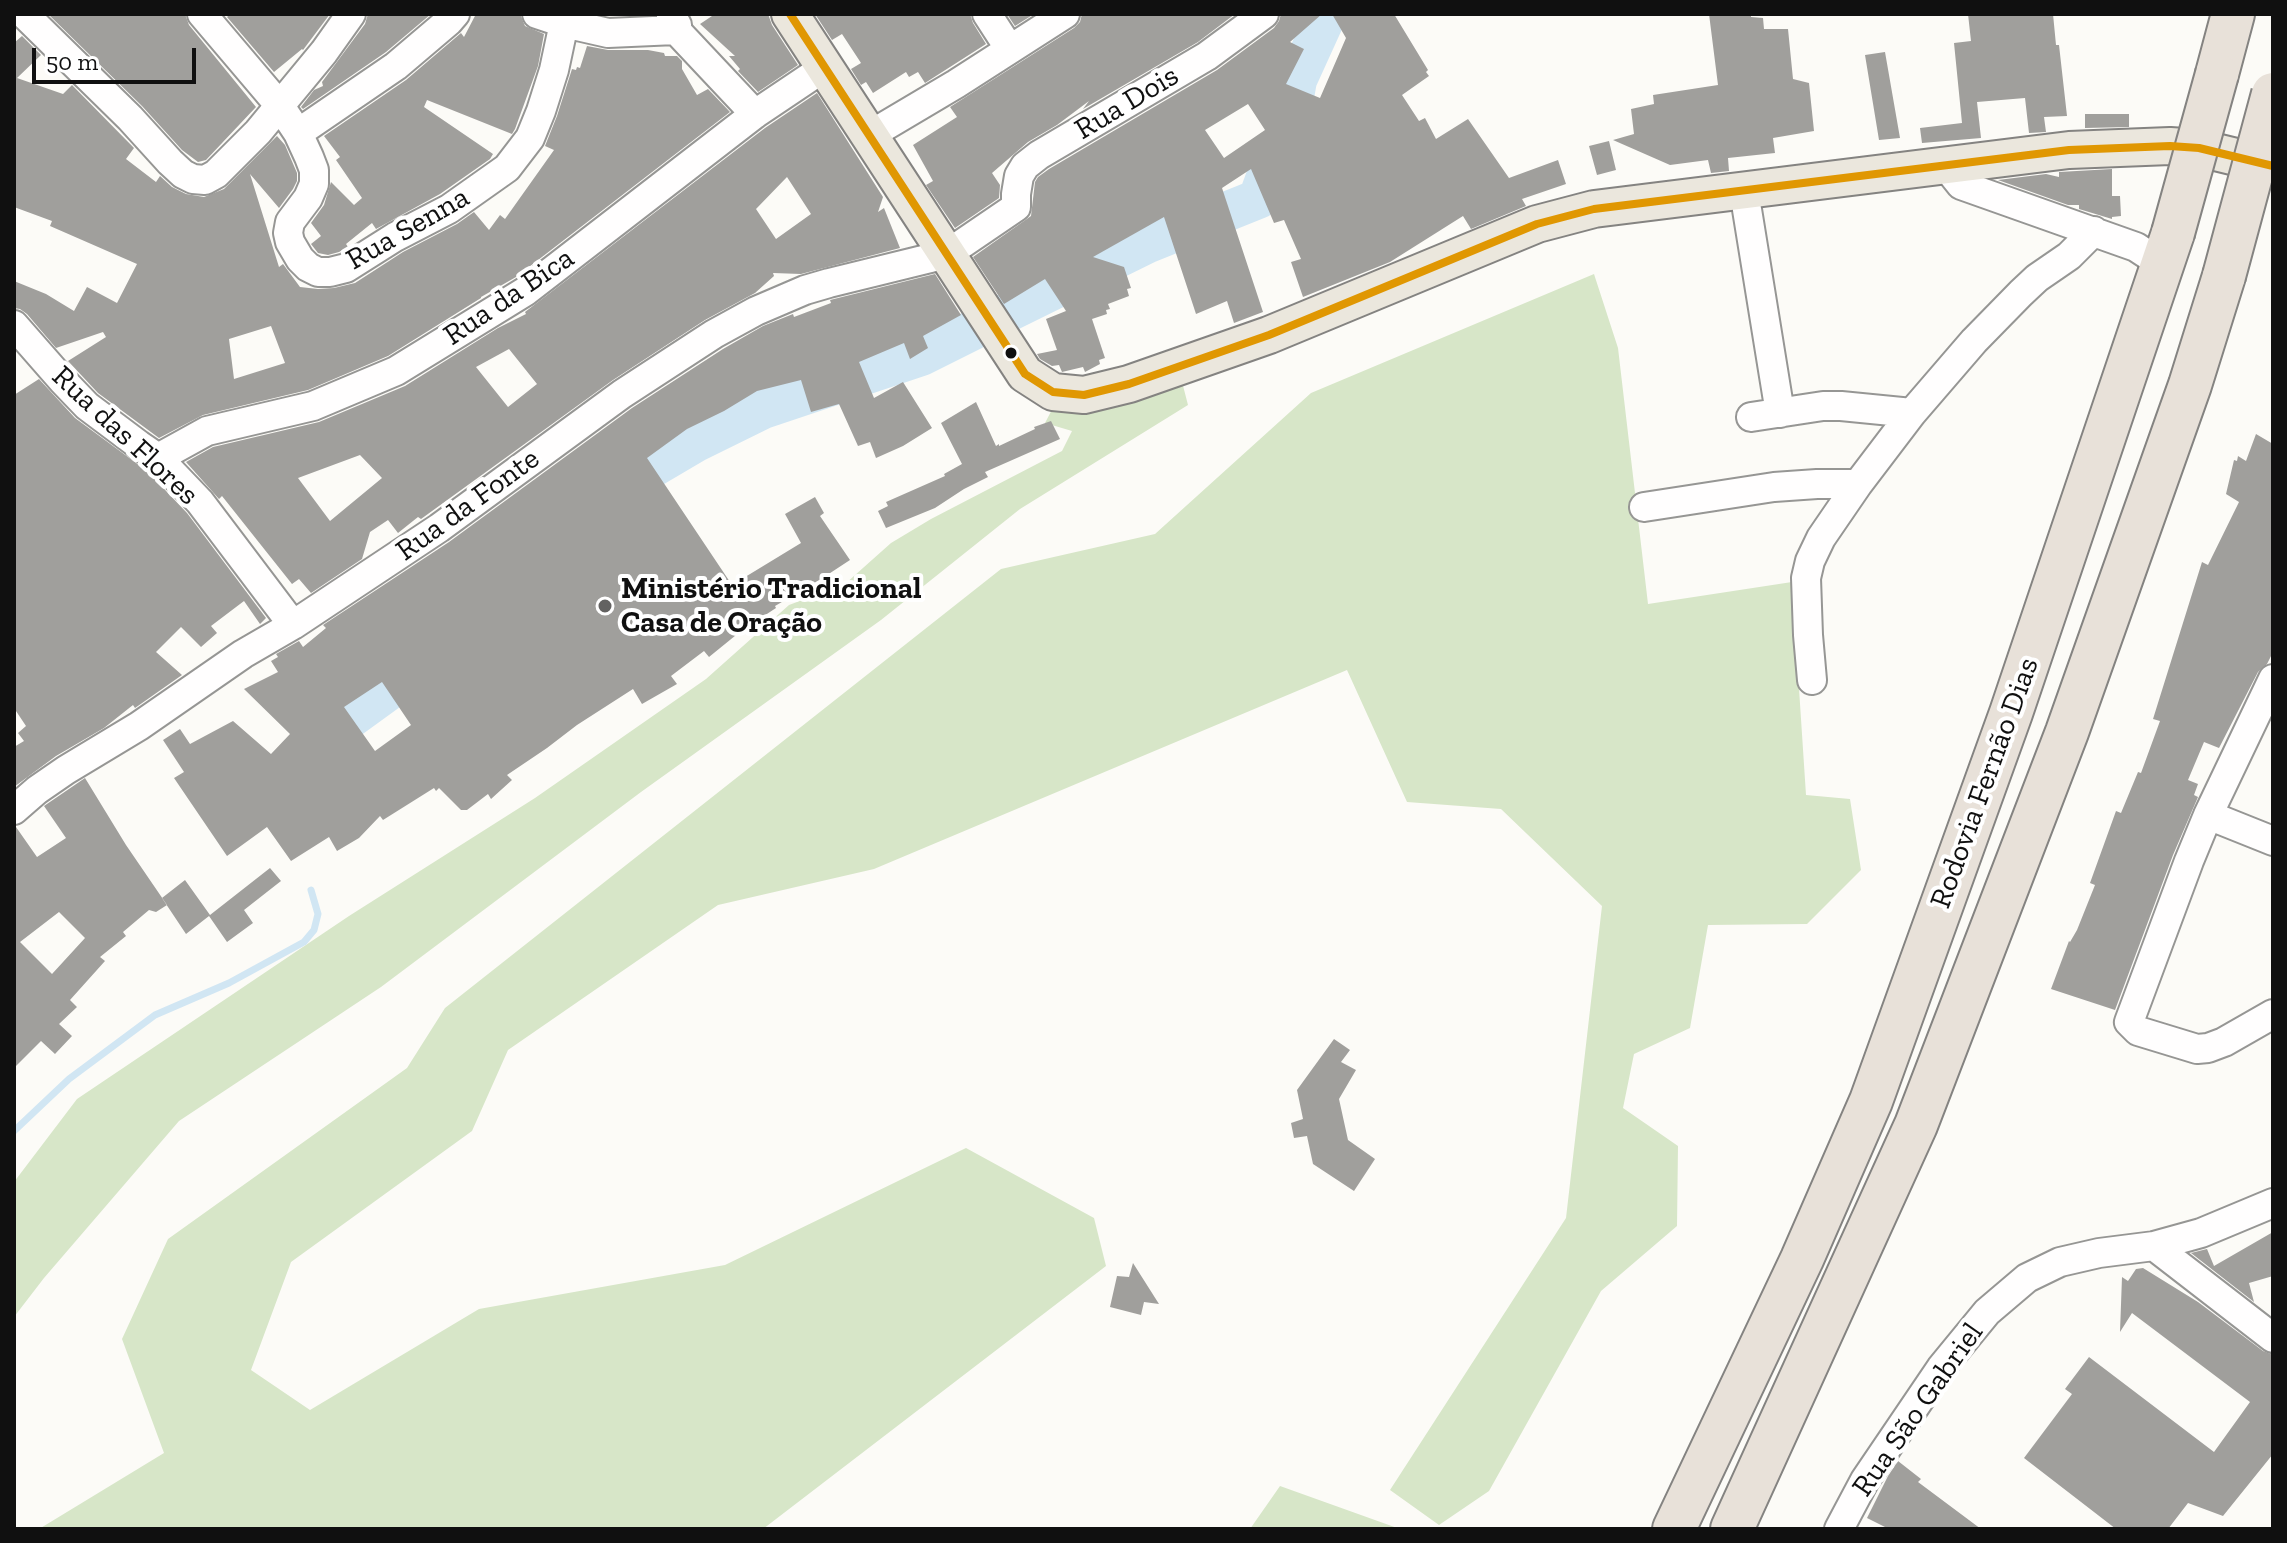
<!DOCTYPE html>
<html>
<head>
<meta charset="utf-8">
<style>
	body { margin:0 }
	#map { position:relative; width:2287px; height:1543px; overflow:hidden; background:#fcfbf7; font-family:"Zilla Slab",serif }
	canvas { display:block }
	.frame { position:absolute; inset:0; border:16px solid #101010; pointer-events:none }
	.scale { position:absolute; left:32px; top:48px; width:164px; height:36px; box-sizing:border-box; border:4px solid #101010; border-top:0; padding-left:10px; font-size:24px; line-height:28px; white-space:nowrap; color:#101010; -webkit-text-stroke:6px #fff; paint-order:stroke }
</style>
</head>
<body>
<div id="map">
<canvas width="2287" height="1543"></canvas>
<div class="frame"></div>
<div class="scale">50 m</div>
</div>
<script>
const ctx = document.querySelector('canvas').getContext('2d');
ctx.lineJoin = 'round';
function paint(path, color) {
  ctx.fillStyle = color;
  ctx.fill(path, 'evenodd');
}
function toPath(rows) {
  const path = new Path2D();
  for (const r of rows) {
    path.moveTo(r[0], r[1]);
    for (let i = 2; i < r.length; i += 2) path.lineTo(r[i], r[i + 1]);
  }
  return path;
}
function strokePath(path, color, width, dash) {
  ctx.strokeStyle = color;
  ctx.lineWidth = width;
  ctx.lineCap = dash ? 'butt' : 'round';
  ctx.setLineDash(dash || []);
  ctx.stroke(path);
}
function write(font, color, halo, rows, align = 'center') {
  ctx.font = font + ' "Zilla Slab",serif';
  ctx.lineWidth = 8;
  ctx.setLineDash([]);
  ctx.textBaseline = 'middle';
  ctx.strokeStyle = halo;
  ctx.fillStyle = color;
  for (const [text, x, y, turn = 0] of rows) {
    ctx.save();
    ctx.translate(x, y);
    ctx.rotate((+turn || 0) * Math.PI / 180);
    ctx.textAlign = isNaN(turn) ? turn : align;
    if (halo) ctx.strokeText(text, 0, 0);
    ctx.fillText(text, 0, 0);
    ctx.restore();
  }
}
paint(toPath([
	[1594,274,1618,348,1648,604,1792,582,1806,795,1850,799,1861,870,1807,924,1708,925,1690,1028,1634,1054,1623,1108,1678,1146,1677,1226,1601,1291,1489,1491,1439,1525,1390,1490,1566,1218,1602,906,1501,809,1407,802,1347,670,874,869,718,905,508,1050,472,1131,291,1262,251,1370,310,1410,479,1309,725,1265,966,1148,1094,1218,1106,1266,763,1529,39,1529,164,1453,122,1339,168,1239,407,1068,445,1008,1001,569,1155,534,1311,393],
	[1180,374,1188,405,1020,509,881,620,641,792,381,987,179,1121,44,1278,14,1317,14,1182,77,1099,349,916,535,798,706,679,789,605,845,584,891,543,931,519,1062,451,1072,431,1045,423,1056,402],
	[1280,1486,1400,1529,1250,1529]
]), '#d7e6c8');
strokePath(toPath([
	[14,1131,69,1079,155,1015,229,983,304,942,314,930,318,914,311,890]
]), '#d1e6f3', 7);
strokePath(toPath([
	[1008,312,1146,244,1258,199,1269,169,1287,137,1297,80,1327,14],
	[606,495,696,442,763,409,921,356,973,330],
	[319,741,432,659]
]), '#d1e6f3', 40);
paint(toPath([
	[48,14,185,14,189,25,256,107,206,160,198,162,182,150,142,106],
	[230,14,330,14,303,50,302,49,274,72,227,17],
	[368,14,431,14,386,52,303,109,301,107,314,90,323,86,322,82,365,24],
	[476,14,520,14,525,26,544,34,538,66,515,129,512,134,427,100,424,107,493,154,490,159,440,194,376,229,372,223,346,244,348,247,339,252,328,255,318,253,311,244,321,236,311,223,324,205,331,182,354,205,362,198,336,160,340,157,324,136,406,80,461,33,464,37],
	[715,14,768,14,772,25,798,65,758,92,738,71,740,69,729,56,735,56,700,24],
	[815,14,970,14,973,23,986,44,925,83,918,72,909,77,906,72,873,93,866,82,861,85,851,69,861,63,842,34,832,40],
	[1007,14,1034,14,1015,26],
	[1082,14,1235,14,1198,42,1083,109,1089,101,1057,125,1028,142,992,173,1000,185,999,198,955,228,926,185,933,181,913,145,957,117,950,107,1074,28,1080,22],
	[1281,14,1322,14,1290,42,1304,49,1286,84,1320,98,1346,38,1332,14,1394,14,1428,70,1426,72,1429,76,1402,95,1419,121,1425,118,1436,139,1468,119,1509,178,1558,160,1566,184,1522,199,1526,206,1471,229,1463,216,1390,262,1303,297,1291,262,1301,259,1284,220,1274,223,1251,169,1222,188,1263,312,1234,323,1227,301,1196,314,1164,217,1093,257,1124,267,1131,288,1127,289,1129,296,1108,304,1110,309,1106,310,1107,314,1092,319,1105,358,1099,360,1100,364,1085,372,1083,367,1062,372,1059,365,1052,366,1040,359,1037,354,1057,350,1046,319,1066,311,1045,279,1004,304,973,257,1031,216,1035,182,1038,177,1049,169,1217,70,1274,28,1279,21],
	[1248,104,1265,130,1224,158,1205,130],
	[1709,14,1751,14,1751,17,1763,18,1764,29,1788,29,1793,79,1809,83,1814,131,1773,138,1775,153,1728,158,1729,171,1711,173,1708,160,1670,165,1613,140,1634,134,1631,109,1654,104,1653,95,1718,85],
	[1968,14,2053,14,2056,45,2059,45,2067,116,2044,117,2046,132,2029,133,2025,98,1977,102,1981,138,1922,143,1920,128,1962,123,1954,43,1971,41],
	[22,36,41,55,17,78,63,94,72,85,134,148,126,159,156,182,160,176,172,187,186,194,204,197,224,189,277,136,285,145,297,173,297,181,293,189,279,208,250,174,279,267,283,264,300,287,318,289,334,288,355,283,403,252,457,224,474,212,489,230,500,215,505,219,554,150,545,146,557,116,572,69,576,70,577,67,580,68,587,46,608,50,648,50,664,53,665,56,677,56,682,61,682,69,697,95,708,89,730,112,516,277,481,297,481,298,388,356,308,390,203,415,159,438,98,393,68,361,106,337,103,332,56,348,27,314,20,309,14,308,14,281,46,294,74,311,87,287,117,303,137,264,50,226,52,221,14,207,14,43],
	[271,326,285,363,234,379,229,339],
	[1885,52,1900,138,1879,140,1865,55],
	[817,93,883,197,878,212,884,208,900,248,801,274,773,273,774,276,755,293,705,320,613,380,421,519,418,517,398,533,388,520,370,532,362,559,311,593,299,579,292,584,222,496,219,499,186,462,213,447,319,422,405,386,498,328,526,314,525,312,765,128],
	[787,177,811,214,776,239,756,209],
	[509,349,537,384,508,407,476,367],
	[360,455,382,478,330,521,298,478],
	[2085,114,2129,114,2129,127,2085,128],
	[1609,141,1616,170,1597,175,1589,146],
	[2112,169,2112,196,2120,196,2121,216,2112,217,2112,219,2079,209,2079,205,2068,205,1998,180,2046,174,2059,177,2059,172],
	[935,274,961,315,923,336,928,348,910,359,904,343,859,362,874,398,903,382,932,428,903,446,876,458,870,442,858,446,839,404,811,412,801,380,757,391,724,411,687,429,647,458,732,585,801,543,785,514,815,497,824,513,820,516,850,560,818,581,775,606,776,608,741,631,709,657,704,651,671,676,677,684,642,704,633,689,577,725,547,748,507,775,512,780,491,799,488,794,467,810,461,810,439,788,436,791,434,788,383,820,380,816,359,838,337,851,329,837,291,861,267,827,227,856,174,778,184,772,163,740,180,729,190,744,233,721,271,754,290,734,244,689,278,672,271,661,278,657,276,654,299,641,303,647,326,628,323,625,449,542,632,408,723,349,763,326,793,314,794,317,831,303,830,300],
	[382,682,411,725,375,751,344,707],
	[39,379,75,418,147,471,187,513,266,618,260,624,244,601,211,626,217,633,201,647,181,627,156,652,182,675,135,708,133,705,104,728,56,756,14,787,14,747,24,741,18,733,26,726,14,708,14,395],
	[976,402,996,446,999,444,999,446,1035,429,1034,427,1051,421,1060,439,985,472,988,477,964,489,935,508,886,528,878,511,888,506,886,502,945,476,944,474,962,464,941,423],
	[2256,434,2273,444,2273,652,2267,664,2258,672,2219,748,2204,742,2188,780,2198,784,2194,795,2198,797,2173,855,2115,1010,2051,989,2069,941,2070,942,2077,930,2095,885,2090,883,2116,811,2121,813,2138,772,2141,773,2160,721,2153,719,2202,562,2208,565,2239,502,2226,494,2234,460,2237,461,2238,456,2246,461],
	[85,778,126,845,167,905,156,912,149,910,123,932,126,936,100,957,105,961,70,1000,77,1007,59,1024,72,1036,55,1054,41,1041,14,1068,14,827,16,827,37,857,66,838,44,806],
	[59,912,85,938,52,974,20,942],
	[270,868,281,881,244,910,253,923,227,942,209,916,186,934,162,898,185,880,210,915],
	[1334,1039,1350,1050,1341,1062,1356,1070,1339,1099,1348,1140,1375,1159,1354,1191,1313,1164,1307,1136,1294,1138,1291,1123,1303,1119,1297,1090],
	[2273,1232,2273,1276,2249,1283,2254,1302,2191,1253,2207,1249,2214,1266],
	[1133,1263,1159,1304,1144,1302,1141,1315,1110,1307,1117,1276,1129,1277],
	[2143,1268,2198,1302,2263,1351,2273,1355,2273,1454,2223,1516,2188,1503,2168,1529,2116,1529,2024,1458,2072,1394,2065,1389,2089,1357,2214,1452,2250,1402,2132,1313,2120,1332,2122,1277,2128,1281,2136,1269],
	[1898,1461,1921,1479,1918,1482,1981,1529,1889,1529,1867,1518,1888,1476]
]), '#a09f9c');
const minor = toPath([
	[24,14,130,118,170,162,183,174,193,179,205,180,216,174,258,132,324,52,351,14],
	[202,14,280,106,298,133,309,157,314,170,314,184,308,198,290,222,288,233,290,242,300,259,308,267,318,272,330,272,346,268,395,237,449,209,507,168,530,138,541,111,554,70,564,23],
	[537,14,564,23,608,33,676,30],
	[987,14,1009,48],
	[671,16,677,25,676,30,755,114],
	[298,133,396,66,449,21,455,14],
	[870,135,956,84,1065,14],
	[1945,165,1961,185,2136,247,2162,264],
	[1744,191,1780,413],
	[14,325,63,381,87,406,139,445,158,458,200,502,293,625],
	[1751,417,1823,406,1841,406,1912,413],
	[158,458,207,431,313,406,396,371,526,291,755,114,825,67],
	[1644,507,1774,487,1817,484,1858,484],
	[2273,679,2208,815,2189,861,2129,1022,2138,1031,2197,1049,2208,1048,2224,1042,2273,1014],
	[1812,680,1808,635,1806,578,1810,561,1821,538,1858,484,1912,413,1974,341,2021,293,2037,278,2069,256,2094,231],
	[14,810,37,790,66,770,139,726,243,654,293,625,439,528,622,394,714,334,756,311,805,290,829,283,947,254,1016,207,1016,194,1019,176,1025,166,1039,155,1207,56,1264,14],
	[2208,815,2273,841],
	[2154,1246,2273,1338],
	[1839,1529,1865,1480,1941,1368,1987,1312,2027,1278,2060,1262,2099,1253,2154,1246,2201,1233,2273,1203]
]);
const major = toPath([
	[790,14,1025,374,1053,392,1084,395,1129,384,1269,335,1537,224,1594,209,2069,150,2170,146,2199,148,2273,166]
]);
const highway = toPath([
	[2217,74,2233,14],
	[1674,1529,1802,1259,1871,1101,2011,713,2173,233],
	[1732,1529,1916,1125,2067,732,2190,385,2224,276]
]);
strokePath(minor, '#969694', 32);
strokePath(major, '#848381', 40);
strokePath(highway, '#848381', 46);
strokePath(minor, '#fffefe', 28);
strokePath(major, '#ebe7dd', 36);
strokePath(highway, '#e8e1d9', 42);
const highwayBridge = toPath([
	[2173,233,2217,74],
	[2224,276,2273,94]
]);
strokePath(highwayBridge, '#848381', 46, []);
strokePath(highwayBridge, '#e8e1d9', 42);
strokePath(toPath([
	[790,14,1025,374,1053,392,1084,395,1129,384,1269,335,1537,224,1594,209,2069,150,2170,146,2199,148,2273,166]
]), '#e09702', 8);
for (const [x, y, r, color] of [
	[1011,353,7,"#101010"],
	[605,606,8,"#636261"]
]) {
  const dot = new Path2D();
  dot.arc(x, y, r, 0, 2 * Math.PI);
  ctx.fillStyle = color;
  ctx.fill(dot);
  strokePath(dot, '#fff', 3);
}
write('30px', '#101010', '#fff', [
	["Rua Dois",1127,103,-31],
	["Rua Senna",408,229,-30],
	["Rua da Bica",509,297,-34],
	["Rua das Flores",125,436,43],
	["Rua da Fonte",468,505,-36],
	["Rodovia Fernão Dias",1985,783,-70],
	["Rua São Gabriel",1918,1410,-55]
]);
write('bold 30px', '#101010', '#fff', [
	["Ministério Tradicional",621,589],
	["Casa de Oração",621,623]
], 'left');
</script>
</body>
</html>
